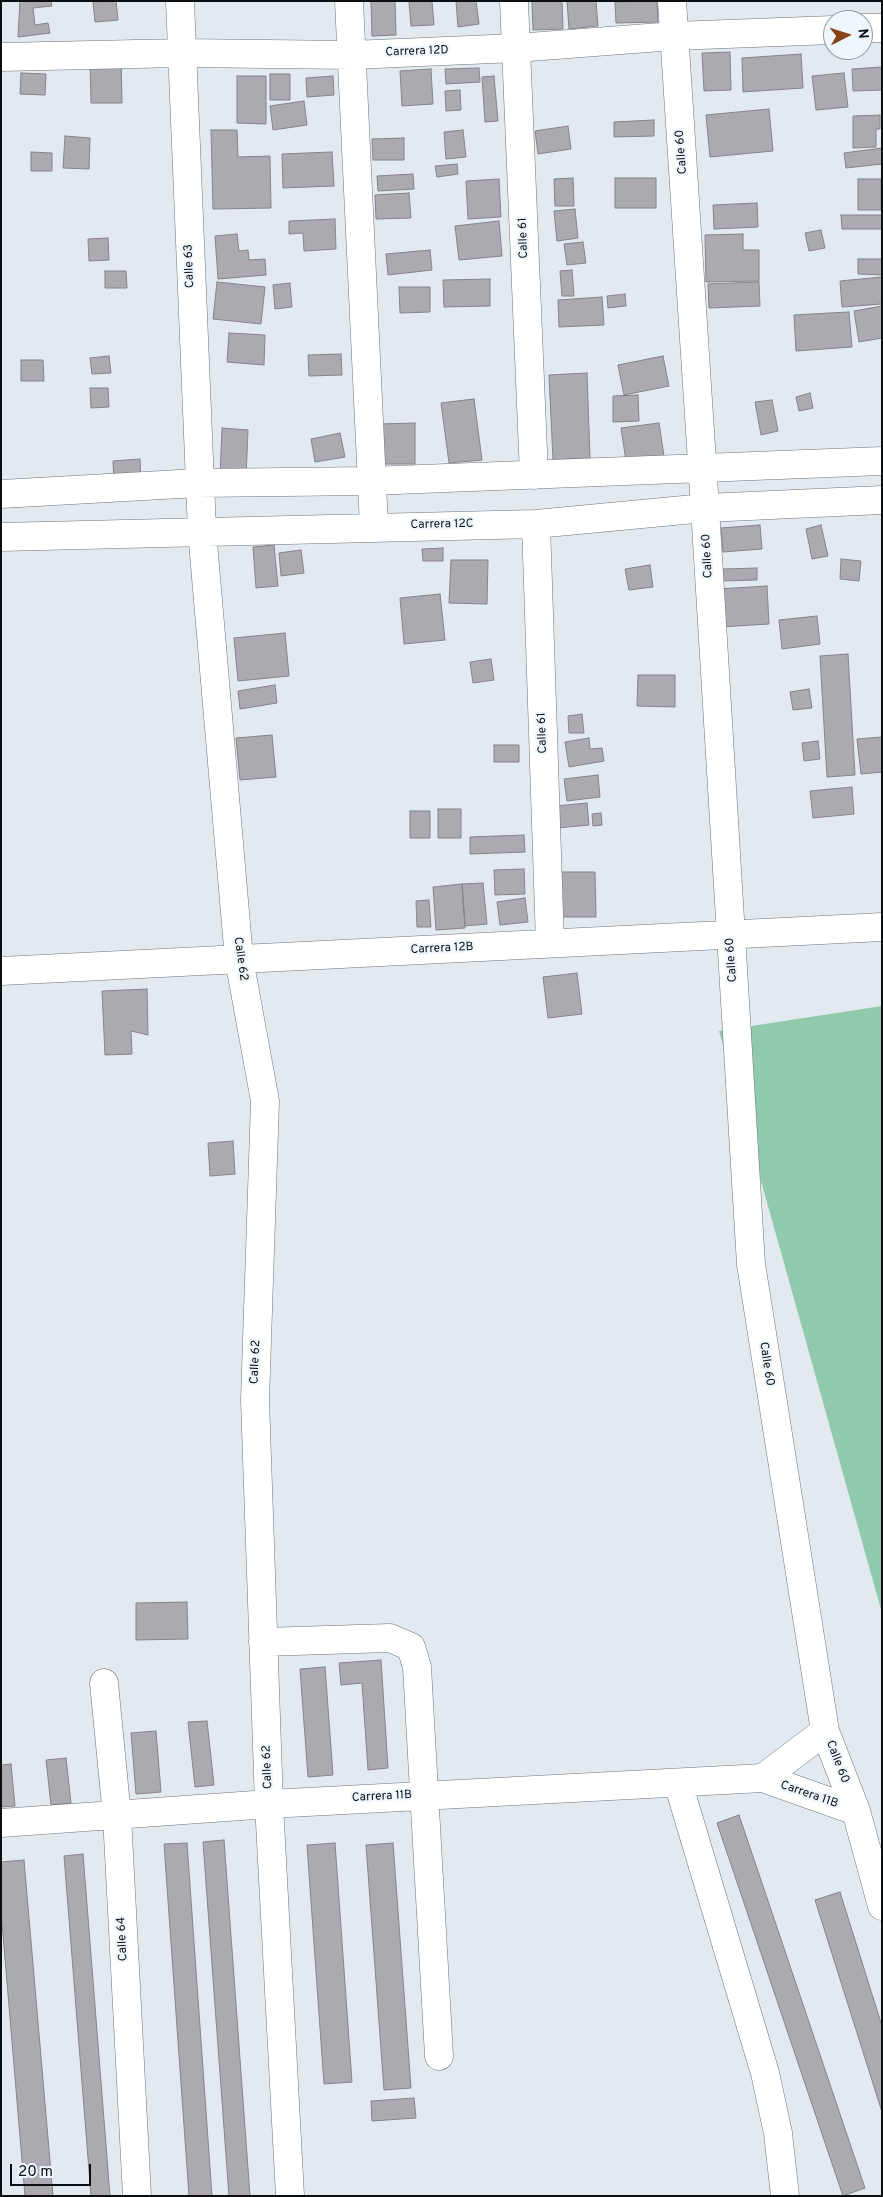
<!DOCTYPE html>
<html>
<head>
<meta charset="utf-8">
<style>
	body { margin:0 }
	#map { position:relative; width:883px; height:2197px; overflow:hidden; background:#e2e9ef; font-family:Overpass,sans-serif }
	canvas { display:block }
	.frame { position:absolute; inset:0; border:2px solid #0c0f11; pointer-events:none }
	.north { position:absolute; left:823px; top:10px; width:50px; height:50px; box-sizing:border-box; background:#eff6fd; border:1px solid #949a9f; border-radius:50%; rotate:85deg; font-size:14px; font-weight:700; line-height:20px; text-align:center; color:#0c0f11 }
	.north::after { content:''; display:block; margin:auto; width:18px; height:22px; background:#874318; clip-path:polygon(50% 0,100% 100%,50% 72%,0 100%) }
	.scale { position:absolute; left:10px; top:2164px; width:81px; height:22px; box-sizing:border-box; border:2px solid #0c0f11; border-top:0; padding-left:6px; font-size:15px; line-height:18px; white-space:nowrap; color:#0c0f11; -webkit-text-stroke:4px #eff6fd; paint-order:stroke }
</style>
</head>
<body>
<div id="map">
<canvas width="883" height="2197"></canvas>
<div class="frame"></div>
<div class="north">N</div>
<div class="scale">20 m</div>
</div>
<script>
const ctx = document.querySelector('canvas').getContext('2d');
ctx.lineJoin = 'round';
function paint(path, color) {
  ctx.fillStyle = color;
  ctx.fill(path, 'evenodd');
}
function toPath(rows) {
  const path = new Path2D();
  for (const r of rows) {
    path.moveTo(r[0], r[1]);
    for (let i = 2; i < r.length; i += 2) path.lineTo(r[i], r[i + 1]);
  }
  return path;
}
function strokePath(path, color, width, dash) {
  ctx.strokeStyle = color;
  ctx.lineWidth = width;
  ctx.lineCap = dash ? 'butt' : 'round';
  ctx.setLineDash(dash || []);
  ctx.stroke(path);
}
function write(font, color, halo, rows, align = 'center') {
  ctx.font = font + ' Overpass,sans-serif';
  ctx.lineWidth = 4.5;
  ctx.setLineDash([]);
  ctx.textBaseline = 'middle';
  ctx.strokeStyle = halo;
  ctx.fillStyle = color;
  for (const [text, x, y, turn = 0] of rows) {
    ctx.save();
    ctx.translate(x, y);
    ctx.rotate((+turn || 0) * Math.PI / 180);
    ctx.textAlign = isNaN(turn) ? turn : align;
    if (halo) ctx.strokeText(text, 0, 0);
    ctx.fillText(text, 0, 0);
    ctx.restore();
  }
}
paint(toPath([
	[882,1006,882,1613,719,1031]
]), '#90c9ac');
const building = toPath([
	[20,1,51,1,52,6,33,8,35,25,48,23,50,33,18,37,20,1],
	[116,1,118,20,95,22,93,2,116,1],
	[371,1,395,1,396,35,372,36,371,1],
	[409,1,432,1,434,25,411,26,409,1],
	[456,1,476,1,479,24,458,27,456,1],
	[532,1,562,1,563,29,533,30,532,1],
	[567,1,596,1,598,26,569,29,567,1],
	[657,1,658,22,616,23,615,2,657,1],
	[730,52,731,90,704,91,702,53,730,52],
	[801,54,803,88,743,92,742,58,801,54],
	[90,59,121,59,122,103,91,103,90,59],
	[882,67,882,90,853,91,852,69,882,67],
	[479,68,480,82,446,84,445,69,479,68],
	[431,69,433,104,402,106,400,71,431,69],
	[21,73,46,74,45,95,20,94,21,73],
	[844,73,848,107,816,110,812,76,844,73],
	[270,74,290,74,290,100,270,100,270,74],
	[237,76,266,76,266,124,237,123,237,76],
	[333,76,334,95,307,97,306,78,333,76],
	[494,76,498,121,485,122,482,77,494,76],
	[460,90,461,110,446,111,445,91,460,90],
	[304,101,307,125,273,130,270,106,304,101],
	[769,109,773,151,710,157,706,115,769,109],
	[880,115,880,129,876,129,876,147,853,148,853,116,880,115],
	[654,120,654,136,614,137,614,122,654,120],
	[568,126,571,149,538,154,535,131,568,126],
	[211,130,237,130,238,157,270,156,271,208,213,209,211,130],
	[463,130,466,157,446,159,444,132,463,130],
	[65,136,90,138,89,169,63,168,65,136],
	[404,138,404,160,373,160,372,139,404,138],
	[882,148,882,164,846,168,844,153,882,148],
	[31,152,52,153,52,171,31,171,31,152],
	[332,152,334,186,283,188,282,154,332,152],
	[457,164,458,174,437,177,435,166,457,164],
	[413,174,414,189,378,191,377,176,413,174],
	[573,178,574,206,555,206,554,179,573,178],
	[615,178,656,178,656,208,615,208,615,178],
	[499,179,501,217,468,219,466,181,499,179],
	[858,179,881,179,881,210,858,210,858,179],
	[409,193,411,218,376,219,375,195,409,193],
	[757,203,758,227,714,229,713,205,757,203],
	[575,209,578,238,557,241,554,211,575,209],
	[841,215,882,215,882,229,842,229,841,215],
	[335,219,336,249,304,251,303,233,289,234,289,221,335,219],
	[499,221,502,256,459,260,455,226,499,221],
	[821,230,825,248,809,251,805,233,821,230],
	[237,234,239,251,248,250,249,260,265,259,266,275,218,279,215,236,237,234],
	[743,234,743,250,759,250,759,281,706,282,705,235,743,234],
	[108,238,109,260,89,261,88,239,108,238],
	[583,242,586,263,567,265,564,244,583,242],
	[430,250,432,270,388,275,386,254,430,250],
	[858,259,882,259,882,275,858,274,858,259],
	[572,270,574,296,562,296,560,271,572,270],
	[105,271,126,271,127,288,105,288,105,271],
	[882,277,882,304,842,307,840,281,882,277],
	[490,279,490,306,444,307,443,280,490,279],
	[217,282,265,287,261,324,213,319,217,282],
	[759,282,760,306,709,308,708,284,759,282],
	[290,283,292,307,275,309,273,285,290,283],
	[399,287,430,287,430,312,400,313,399,287],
	[625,294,626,306,608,308,607,296,625,294],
	[602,297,604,325,559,327,558,300,602,297],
	[882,306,882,338,859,342,854,311,882,306],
	[849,312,852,347,796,351,794,315,849,312],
	[229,333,265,335,264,365,227,362,229,333],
	[341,354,342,375,309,376,308,355,341,354],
	[109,356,111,373,92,374,90,358,109,356],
	[663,356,669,386,624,395,618,365,663,356],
	[21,360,43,360,44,381,21,381,21,360],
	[587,373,590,458,553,460,549,375,587,373],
	[90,388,108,388,109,407,91,408,90,388],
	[810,393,813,408,799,411,796,397,810,393],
	[638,395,639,421,613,422,613,396,638,395],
	[474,399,482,460,449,463,441,403,474,399],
	[772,400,778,431,761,435,755,402,772,400],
	[415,423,415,464,380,464,380,424,415,423],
	[659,423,664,456,626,461,621,428,659,423],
	[222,428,248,430,246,478,220,476,222,428],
	[340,433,345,457,315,462,311,439,340,433],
	[140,459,141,484,114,485,113,461,140,459],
	[760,525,762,549,723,552,721,528,760,525],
	[821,525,828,556,812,559,806,529,821,525],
	[274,545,278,586,256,588,253,547,274,545],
	[443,548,443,561,423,561,422,549,443,548],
	[301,550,304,573,281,576,279,553,301,550],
	[841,559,861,561,859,581,840,579,841,559],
	[451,560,488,560,487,604,449,603,451,560],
	[650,565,653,587,629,590,625,569,650,565],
	[757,568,757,580,722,581,722,569,757,568],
	[767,586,769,624,720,627,718,589,767,586],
	[440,594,445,640,404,644,400,598,440,594],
	[817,616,820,644,782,649,779,620,817,616],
	[285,633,289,676,238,681,234,638,285,633],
	[848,654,855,775,827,777,820,656,848,654],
	[491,659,494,680,473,683,470,662,491,659],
	[638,675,675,675,675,707,637,706,638,675],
	[275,685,277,703,240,709,238,691,275,685],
	[809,689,812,708,793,710,790,692,809,689],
	[582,714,584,733,569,733,568,716,582,714],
	[272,735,276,777,240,780,236,738,272,735],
	[882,737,882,772,861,774,857,739,882,737],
	[589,738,590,749,602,748,604,761,569,767,565,742,589,738],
	[818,741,820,759,804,761,802,743,818,741],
	[494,745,519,745,519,762,494,762,494,745],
	[598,775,600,797,567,801,564,779,598,775],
	[852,787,854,814,813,818,810,791,852,787],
	[587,803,589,825,557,828,556,806,587,803],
	[438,809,461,809,461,838,438,838,438,809],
	[410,811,430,811,430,838,410,838,410,811],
	[601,813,602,825,593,826,592,814,601,813],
	[524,835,525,852,470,854,470,837,524,835],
	[524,869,525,894,495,895,494,870,524,869],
	[559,872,595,872,596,917,559,917,559,872],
	[483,883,487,924,465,926,462,884,483,883],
	[462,884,465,928,436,930,433,887,462,884],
	[525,898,528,922,500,925,497,902,525,898],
	[429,900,431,927,417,927,416,901,429,900],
	[577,973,582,1014,548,1018,543,977,577,973],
	[147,989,148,1035,131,1031,132,1054,105,1055,102,991,147,989],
	[233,1141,235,1174,210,1176,208,1143,233,1141],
	[187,1602,188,1639,136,1640,136,1603,187,1602],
	[381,1660,388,1768,368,1770,362,1683,341,1685,339,1663,381,1660],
	[325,1667,333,1775,308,1777,300,1669,325,1667],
	[207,1721,214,1785,195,1787,188,1722,207,1721],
	[156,1731,161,1792,136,1794,131,1733,156,1731],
	[66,1758,71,1803,51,1805,46,1760,66,1758],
	[11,1764,15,1806,1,1807,1,1765,11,1764],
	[739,1815,865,2188,843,2196,717,1823,739,1815],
	[224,1840,250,2196,229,2196,203,1842,224,1840],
	[187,1843,212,2196,189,2196,164,1844,187,1843],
	[335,1843,352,2082,324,2084,307,1845,335,1843],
	[393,1843,411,2088,384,2090,366,1845,393,1843],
	[83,1854,110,2196,91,2196,64,1856,83,1854],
	[24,1860,53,2196,25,2196,1,1911,1,1862,24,1860],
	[840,1892,882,2026,882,2112,815,1900,840,1892],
	[414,2098,416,2118,372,2121,371,2101,414,2098]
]);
paint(building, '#aca9b0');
strokePath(building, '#86828a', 1);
const street = toPath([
	[180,1,202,531,239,959,265,1101,255,1400,269,1804,290,2196],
	[349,1,374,526],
	[514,1,534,475],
	[672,1,705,508,751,1264,825,1731,856,1811,882,1906],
	[863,28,882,28],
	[1,57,182,53,352,55,516,48,674,36,833,30],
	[1,494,198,483,370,481,882,461],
	[536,524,550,943],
	[1,537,536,524,705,508,882,500],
	[1,971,882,927],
	[263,1642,390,1638,411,1647,417,1667,439,2056],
	[104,1683,117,1816,137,2196],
	[763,1778,825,1731],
	[678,1783,765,2073,778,2133,785,2196],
	[1,1823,269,1804,763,1778,856,1811]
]);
strokePath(street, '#6e747a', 29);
strokePath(street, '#fff', 28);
write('12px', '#0c0f11', '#eff6fd', [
	["Carrera 12D",417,52,-2],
	["Calle 60",682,152,-94],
	["Calle 61",524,238,-92],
	["Calle 63",190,266,-92],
	["Carrera 12C",442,525,-1],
	["Calle 60",708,556,-93],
	["Calle 61",543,733,-92],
	["Carrera 12B",442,949,-3],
	["Calle 62",240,959,82],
	["Calle 60",732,960,-94],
	["Calle 62",256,1362,-88],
	["Calle 60",766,1364,81],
	["Calle 60",837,1762,69],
	["Calle 62",268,1767,-92],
	["Carrera 11B",809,1795,19],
	["Carrera 11B",382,1797,-3],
	["Calle 64",123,1939,-93]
]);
</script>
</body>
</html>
